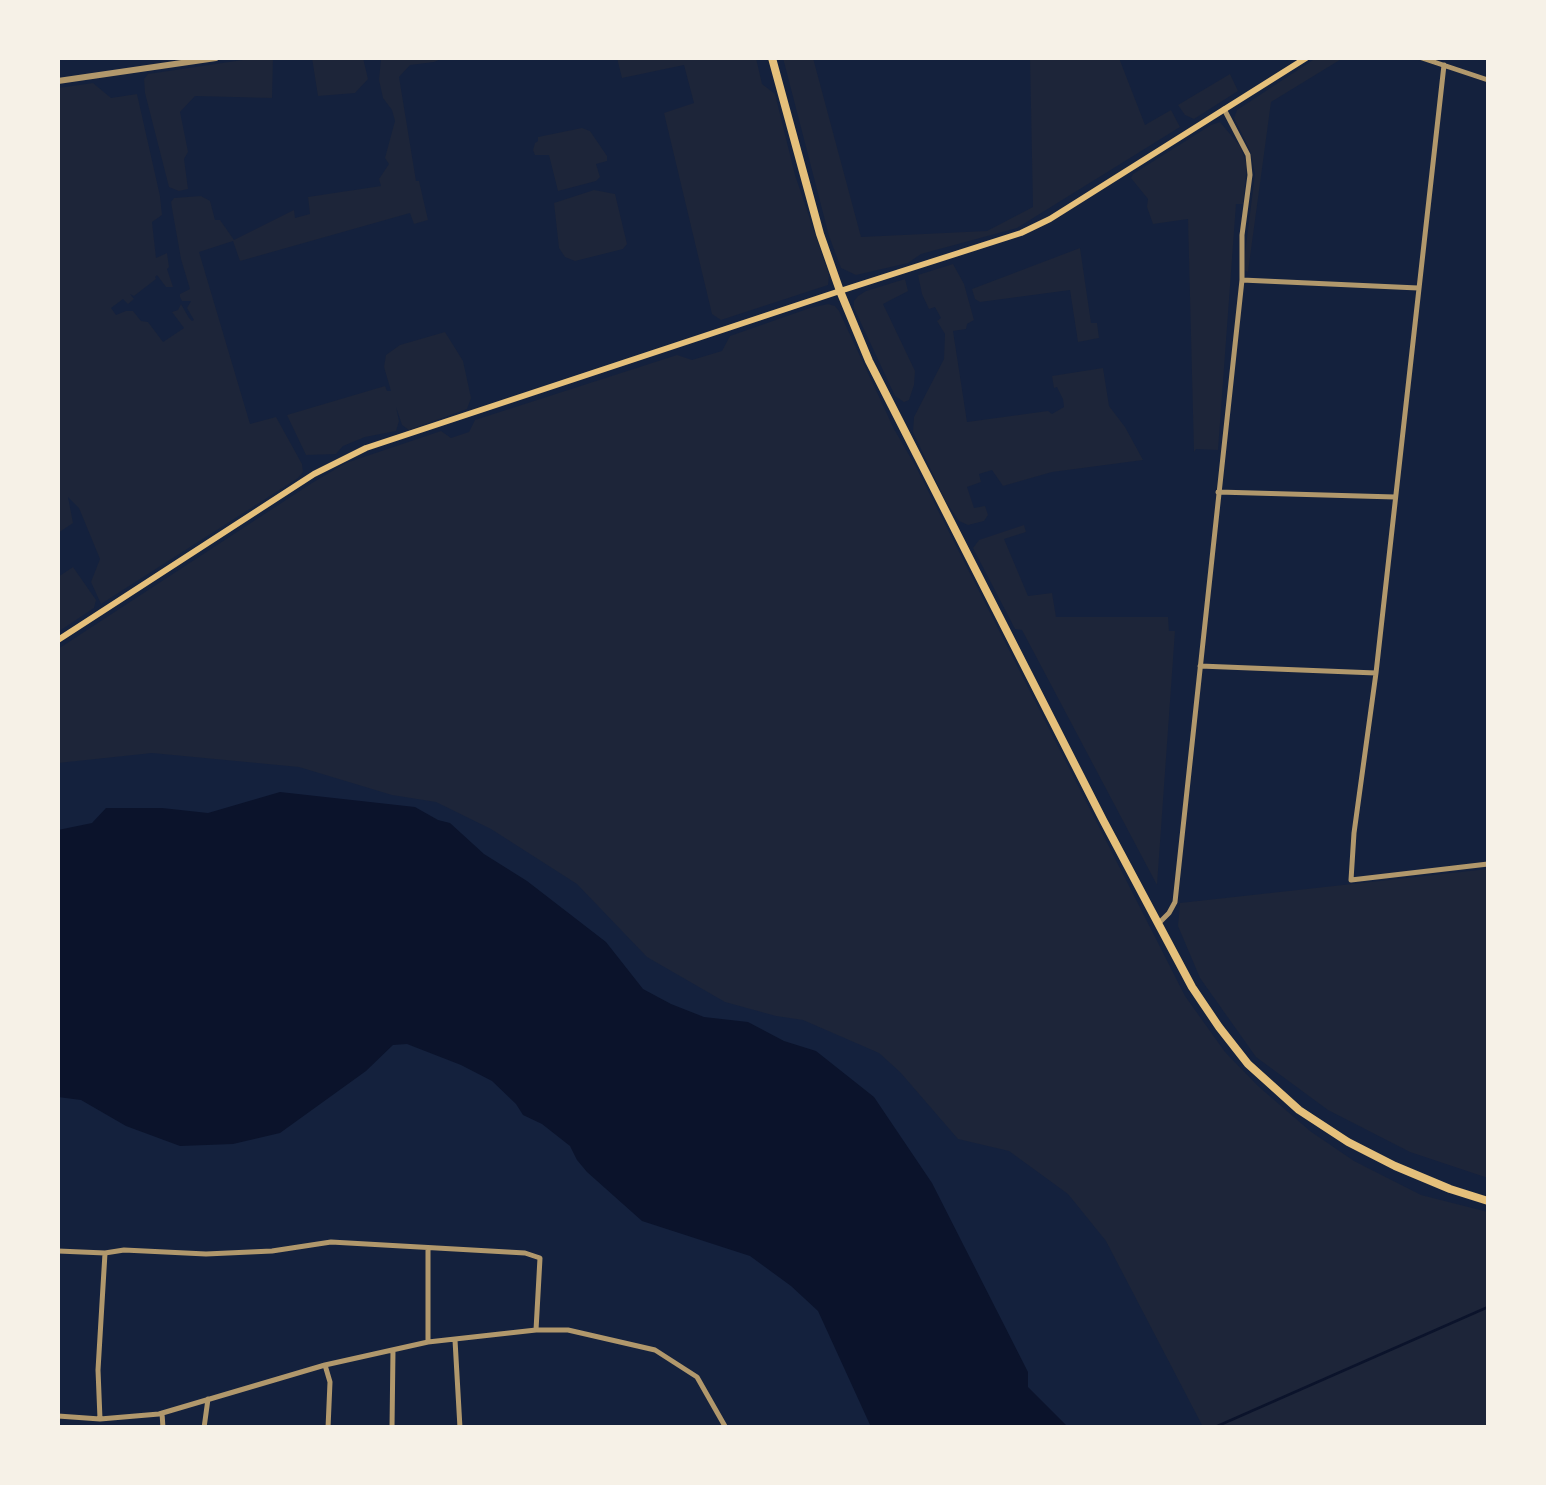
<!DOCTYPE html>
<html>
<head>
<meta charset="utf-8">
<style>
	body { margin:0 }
	#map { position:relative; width:1546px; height:1485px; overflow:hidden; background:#14213d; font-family:Overpass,sans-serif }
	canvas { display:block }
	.frame { position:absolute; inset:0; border:60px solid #f6f1e7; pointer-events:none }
</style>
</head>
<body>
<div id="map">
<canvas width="1546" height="1485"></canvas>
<div class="frame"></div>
</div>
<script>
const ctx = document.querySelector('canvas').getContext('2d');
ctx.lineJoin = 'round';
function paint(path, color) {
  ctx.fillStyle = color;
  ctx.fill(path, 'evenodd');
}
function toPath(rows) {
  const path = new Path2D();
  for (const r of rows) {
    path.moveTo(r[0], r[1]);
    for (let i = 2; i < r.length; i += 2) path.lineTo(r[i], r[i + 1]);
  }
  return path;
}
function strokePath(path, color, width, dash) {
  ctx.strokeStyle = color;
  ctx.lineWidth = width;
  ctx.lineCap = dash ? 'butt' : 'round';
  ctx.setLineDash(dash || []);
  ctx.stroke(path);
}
paint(toPath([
	[256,58,273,59,272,98,195,96,180,112,188,152,184,159,188,189,179,191,169,187,145,93,144,79,148,74],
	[312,58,363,58,368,79,355,93,318,96],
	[381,58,443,58,434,62,410,65,399,77,416,181,419,181,428,220,414,224,410,213,240,261,233,241,199,252,250,424,276,417,302,464,303,472,298,478,101,604,91,582,100,559,79,508,68,497,73,523,58,533,58,88,93,83,111,98,137,94,160,196,162,215,152,222,156,258,167,253,169,267,167,269,173,287,166,287,157,275,155,277,156,279,134,296,130,294,134,299,128,304,123,299,111,308,116,315,126,311,133,311,141,321,148,322,163,342,184,328,172,312,178,310,181,304,189,318,192,321,194,320,187,308,191,301,182,301,180,297,180,294,190,289,181,259,173,214,171,202,174,198,201,196,210,201,215,220,220,220,234,240,294,210,295,218,310,214,308,197,381,186,379,179,389,164,385,158,395,121,392,110,383,98,379,80],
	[617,58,756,58,762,84,775,94,795,175,829,275,828,285,721,320,712,314,664,113,694,103,684,65,622,78],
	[783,58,813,58,861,237,987,231,1033,207,1030,58,1119,58,1145,125,1171,110,1180,127,1017,228,921,254,908,263,856,275,841,268,829,236],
	[1316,58,1343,58,1271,102,1248,272,1244,270,1245,254,1255,174,1250,150,1234,118,1237,110],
	[1230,74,1238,91,1194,119,1185,115,1178,105],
	[1220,122,1240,146,1247,165,1243,204,1236,204,1218,450,1196,449,1194,452,1188,219,1153,224,1147,207,1148,199,1131,178,1133,174,1211,125],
	[582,128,590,131,607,156,607,161,596,164,600,177,596,181,558,191,549,155,535,155,533,150,535,143,538,141,538,137],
	[594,190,615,194,627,244,623,249,575,261,565,257,559,248,554,203],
	[1080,248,1091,323,1097,323,1099,338,1078,342,1070,290,980,302,975,299,972,289],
	[953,264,964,284,974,320,967,324,966,329,953,331,967,422,1048,411,1052,414,1064,407,1063,399,1057,387,1054,388,1052,376,1103,368,1109,406,1125,427,1143,460,1052,472,1003,486,992,470,979,474,981,482,967,487,974,508,985,506,988,515,984,521,968,525,959,521,946,502,913,432,914,417,944,359,945,334,937,321,941,318,935,307,929,309,922,294,918,275],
	[905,279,908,291,883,304,915,371,914,385,909,400,904,402,895,396,854,308,854,301,858,296,866,291],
	[828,304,835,306,839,311,894,429,916,467,1185,996,1225,1052,1258,1086,1310,1131,1354,1161,1421,1195,1488,1212,1488,1427,1203,1427,1106,1241,1068,1194,1009,1151,958,1139,900,1072,879,1053,803,1020,776,1016,725,1002,647,957,577,884,491,829,436,802,392,795,299,767,152,753,58,763,58,649,312,483,346,463,441,431,451,438,469,432,475,420,677,355,692,360,722,351,730,336,810,308],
	[445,332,463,361,471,398,467,409,409,430,402,425,396,407,399,421,396,431,365,437,343,446,336,454,306,455,287,415,385,386,387,391,391,391,384,367,386,355,400,345],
	[1024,525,1026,532,1004,539,1028,596,1052,593,1056,617,1168,617,1169,631,1175,631,1157,885,1022,630,1015,629,973,548,979,540],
	[73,567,96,600,94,608,58,632,58,577],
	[1488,869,1488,1178,1410,1152,1328,1110,1256,1057,1200,978,1178,926,1180,903]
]), '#1d2539');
paint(toPath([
	[280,792,415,807,438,820,450,823,484,854,527,881,606,942,643,989,671,1004,704,1017,748,1022,784,1041,816,1051,874,1097,932,1183,1028,1372,1028,1387,1068,1427,871,1427,818,1311,791,1286,750,1256,642,1221,587,1172,577,1160,570,1146,542,1124,523,1115,516,1104,492,1081,461,1065,407,1044,393,1045,366,1071,280,1133,233,1144,180,1146,126,1126,81,1100,58,1097,58,830,92,823,106,808,162,808,208,813]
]), '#0b132b');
strokePath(toPath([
	[1213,1428,1488,1307]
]), '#0b132b', 2.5);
strokePath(toPath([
	[1422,58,1488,80],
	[1444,65,1376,673,1354,833,1351,880,1488,864],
	[1242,280,1418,288],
	[1218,492,1395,497],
	[1200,666,1376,673],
	[1158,924,1169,913,1175,902,1242,280,1242,235,1250,175,1248,155,1224,109],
	[428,1248,428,1342],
	[58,1251,105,1253,124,1250,206,1254,272,1251,331,1242,525,1253,540,1258,536,1330],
	[455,1340,460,1428],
	[325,1365,330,1382,328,1428],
	[162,1413,163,1428],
	[58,1416,100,1419,159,1414,325,1365,428,1342,536,1330,568,1330,655,1350,697,1377,726,1428],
	[100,1419,98,1370,105,1253],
	[204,1428,208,1399],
	[392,1428,393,1350]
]), '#b1986c', 5);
strokePath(toPath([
	[58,81,216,58]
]), '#b1986c', 6);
strokePath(toPath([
	[58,640,314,474,366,448,840,291,1021,233,1050,219,1306,58]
]), '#e5c07b', 6);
strokePath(toPath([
	[772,58,820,234,840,291,869,361,1103,820,1192,987,1219,1027,1248,1064,1299,1110,1348,1142,1395,1166,1450,1189,1488,1201]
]), '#e5c07b', 8);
</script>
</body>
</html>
